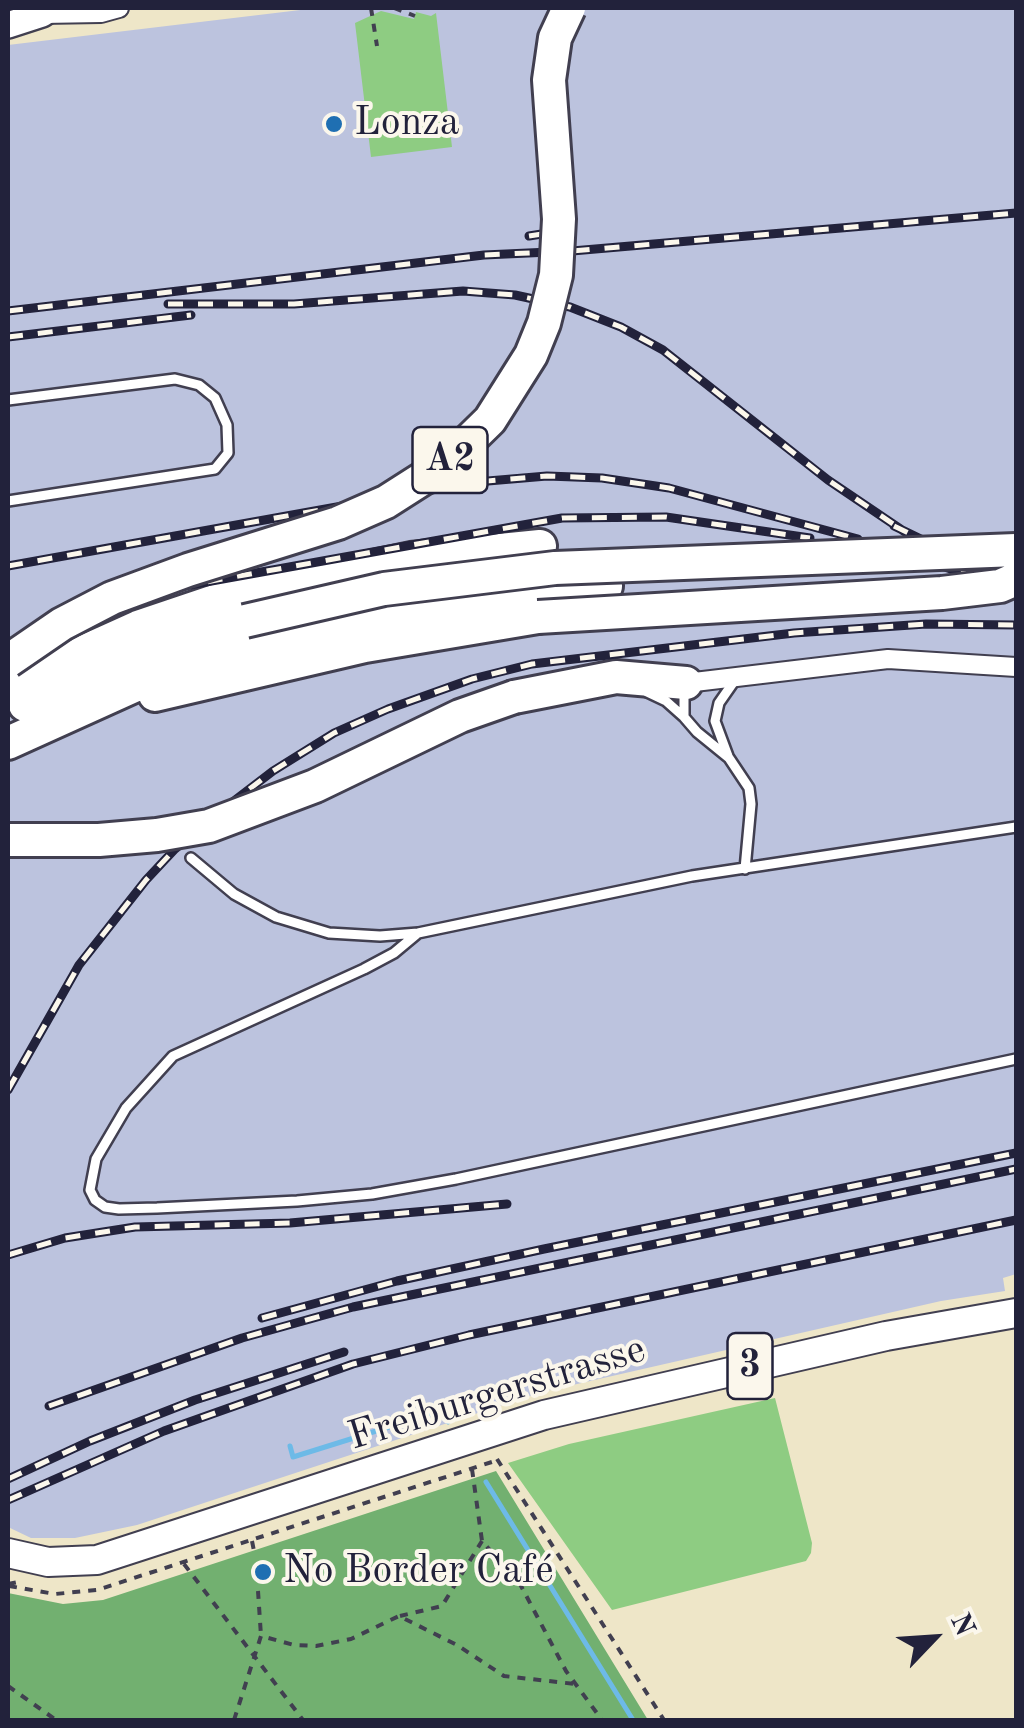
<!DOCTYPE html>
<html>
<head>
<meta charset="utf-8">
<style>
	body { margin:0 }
	#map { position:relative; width:1024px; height:1728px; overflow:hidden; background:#eee6c8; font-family:"Old Standard TT",serif }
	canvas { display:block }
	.frame { position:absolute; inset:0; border:10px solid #22223b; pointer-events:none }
	.north { position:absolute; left:884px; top:1588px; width:100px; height:100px; -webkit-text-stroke:8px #fbf7ec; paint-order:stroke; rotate:65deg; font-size:28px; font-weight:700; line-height:40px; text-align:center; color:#22223b }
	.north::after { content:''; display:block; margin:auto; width:35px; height:45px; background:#22223b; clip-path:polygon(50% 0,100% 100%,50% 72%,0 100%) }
</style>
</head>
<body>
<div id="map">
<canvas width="1024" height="1728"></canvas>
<div class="frame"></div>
<div class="north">N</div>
</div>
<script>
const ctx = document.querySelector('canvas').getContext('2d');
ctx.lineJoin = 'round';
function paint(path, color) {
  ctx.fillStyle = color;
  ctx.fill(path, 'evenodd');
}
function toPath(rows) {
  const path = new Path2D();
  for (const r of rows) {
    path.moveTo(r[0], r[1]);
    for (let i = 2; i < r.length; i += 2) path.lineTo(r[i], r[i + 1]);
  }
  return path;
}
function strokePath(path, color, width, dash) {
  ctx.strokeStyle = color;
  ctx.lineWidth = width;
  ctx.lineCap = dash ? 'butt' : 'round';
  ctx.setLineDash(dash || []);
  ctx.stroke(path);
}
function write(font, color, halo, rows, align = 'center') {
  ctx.font = font + ' "Old Standard TT",serif';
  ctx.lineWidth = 8;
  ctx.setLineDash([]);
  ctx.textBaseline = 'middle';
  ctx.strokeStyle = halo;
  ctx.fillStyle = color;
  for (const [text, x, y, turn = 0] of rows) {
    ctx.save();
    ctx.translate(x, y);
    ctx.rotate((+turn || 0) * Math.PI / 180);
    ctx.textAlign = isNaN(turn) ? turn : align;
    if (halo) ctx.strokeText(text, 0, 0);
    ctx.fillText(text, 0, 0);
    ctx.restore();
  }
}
paint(toPath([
	[317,8,1016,8,1016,1274,1003,1278,1005,1291,941,1301,542,1392,137,1525,75,1538,31,1538,8,1527,8,45]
]), '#bcc3de');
paint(toPath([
	[381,11,414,19,416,12,431,16,436,13,452,147,371,157,355,23],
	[775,1398,812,1543,811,1553,806,1561,612,1610,508,1463,569,1444]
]), '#8ecc82');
paint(toPath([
	[496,1471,648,1720,8,1720,8,1593,63,1604,103,1600]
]), '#72b070');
strokePath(toPath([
	[290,1446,293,1457,437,1412,444,1414,448,1422],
	[486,1482,633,1720]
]), '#6dbae7', 5);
const lane = toPath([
	[8,400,175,379,199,385,215,398,227,425,228,453,215,469,8,501],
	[684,690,684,717,697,732,729,758,749,788,751,804,745,869],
	[647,692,666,701,684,717],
	[728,756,715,721,719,703,735,680],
	[191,858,234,894,276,917,329,933,380,936,418,933,692,876,1016,827],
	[418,933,394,953,364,969,173,1056,126,1108,96,1159,90,1190,95,1200,105,1207,119,1209,157,1208,297,1201,372,1194,456,1179,1016,1059]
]);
const street = toPath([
	[42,14,101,13,119,8],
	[686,683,888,659,1016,667]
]);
const secondary = toPath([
	[8,25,42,14,51,8]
]);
const primary = toPath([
	[8,1553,48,1562,97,1560,544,1415,886,1336,1016,1313]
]);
const highway = toPath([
	[8,693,87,650,138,627,221,599,411,559,540,546],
	[155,695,365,646,538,617],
	[514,697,616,677,686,683],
	[25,705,143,655,245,621],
	[8,743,134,686,253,643,307,628,356,617,474,599,606,586]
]);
strokePath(lane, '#413f50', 14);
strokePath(street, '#413f50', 22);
strokePath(secondary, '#413f50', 30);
strokePath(primary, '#413f50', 32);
strokePath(highway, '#413f50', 38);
strokePath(toPath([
	[371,8,377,46],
	[394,8,415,16],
	[497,1459,664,1720],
	[472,1469,482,1541,520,1584,566,1671,602,1720],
	[252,1541,255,1556],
	[184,1564,303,1720],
	[8,1584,23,1581],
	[9,1586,55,1594,97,1590,498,1460],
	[258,1591,261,1636],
	[400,1616,442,1606,482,1541],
	[8,1686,56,1720],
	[234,1720,261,1636,294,1645,316,1646,351,1639,399,1616,457,1645,504,1676,575,1684]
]), '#413f50', 4, [8, 8]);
strokePath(lane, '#fff', 9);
strokePath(street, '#fff', 18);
strokePath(secondary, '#fff', 25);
strokePath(primary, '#fff', 28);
strokePath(highway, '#fff', 32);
const rail = toPath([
	[529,236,548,233],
	[168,304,294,304,463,291,515,295,570,307,621,327,663,350,828,480,905,532],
	[8,311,484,255,572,251,1016,213],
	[8,337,191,315],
	[894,526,958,557],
	[845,542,874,545,954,570,1016,581],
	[8,566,476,482,547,476,602,478,669,488,858,539],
	[178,587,562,518,666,517,810,538],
	[8,1090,79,965,146,880,175,849,226,807,273,771,334,733,388,709,472,679,532,664,794,633,926,624,1016,625],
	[8,1255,65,1238,135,1227,290,1223,507,1204],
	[262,1318,397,1281,544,1249,1016,1153],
	[49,1406,242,1338,353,1307,1016,1169],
	[8,1479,90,1441,195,1400,344,1352],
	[8,1500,164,1431,353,1364,469,1335,1016,1220]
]);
strokePath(rail, '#22223b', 9);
strokePath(rail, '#fbf7ec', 5, [15]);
const highwayBridge = toPath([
	[538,617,942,593,1000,586,1016,579],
	[245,621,384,589,555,568,1016,550],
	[8,661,62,624,112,598,188,570,338,523,386,502,444,465,490,420,531,355,544,323,556,275,559,219,549,80,555,38,569,8],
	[8,840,99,840,157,835,209,826,315,786,460,716,514,697]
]);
strokePath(highwayBridge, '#413f50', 38, []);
strokePath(highwayBridge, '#fff', 32);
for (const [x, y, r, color] of [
	[334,124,10,"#1f6fb2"],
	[263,1572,10,"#1f6fb2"]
]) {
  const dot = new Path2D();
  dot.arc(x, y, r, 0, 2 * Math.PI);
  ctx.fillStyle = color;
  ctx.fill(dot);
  strokePath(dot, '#fbf7ec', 4);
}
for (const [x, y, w] of [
	[450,460,75],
	[750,1366,45]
]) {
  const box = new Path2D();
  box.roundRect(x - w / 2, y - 33, w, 66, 8);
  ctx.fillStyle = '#fbf7ec';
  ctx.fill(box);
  strokePath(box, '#22223b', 2.5);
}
write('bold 38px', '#22223b', null, [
	["A2",450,460],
	["3",750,1366]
]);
write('40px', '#22223b', '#fbf7ec', [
	["Lonza",354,124],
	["No Border Café",283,1572]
], 'left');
write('40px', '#22223b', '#fbf7ec', [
	["Freiburgerstrasse",497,1394,-17]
]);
</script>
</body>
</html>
